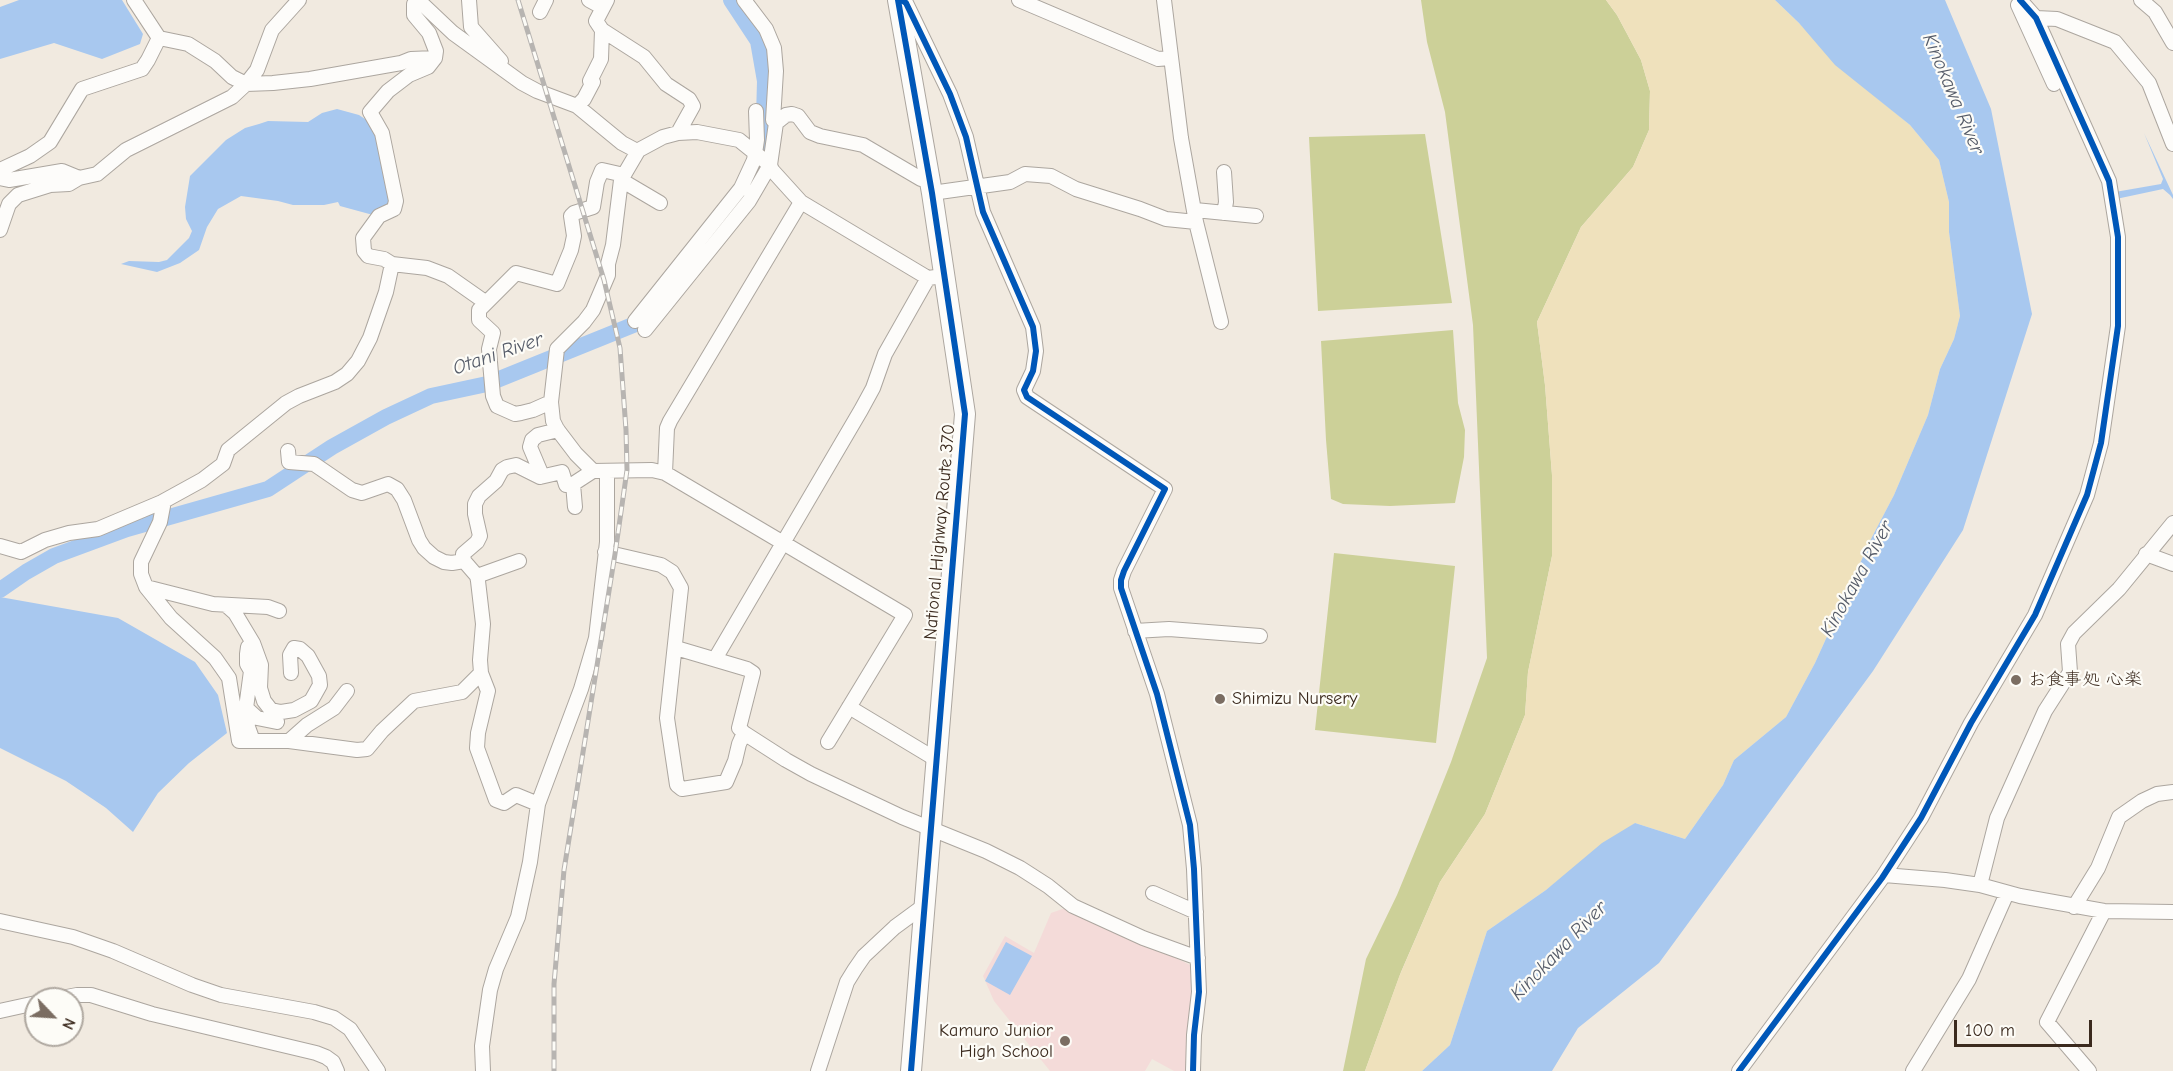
<!DOCTYPE html>
<html>
<head>
<meta charset="utf-8">
<style>
	body { margin:0 }
	#map { position:relative; width:2173px; height:1071px; overflow:hidden; background:#f1eae0; font-family:"Comic Neue",sans-serif }
	canvas { display:block }
	.north { position:absolute; left:24px; top:987px; width:60px; height:60px; box-sizing:border-box; background:#fdfcf7; border:2px solid #afa8a0; border-radius:50%; rotate:115deg; font-size:16px; font-weight:700; line-height:24px; text-align:center; color:#3b2a1e }
	.north::after { content:''; display:block; margin:auto; width:21px; height:27px; background:#7b6d62; clip-path:polygon(50% 0,100% 100%,50% 72%,0 100%) }
	.scale { position:absolute; left:1954px; top:1020px; width:138px; height:27px; box-sizing:border-box; border:3px solid #3b2a1e; border-top:0; padding-left:8px; font-size:18px; line-height:21px; white-space:nowrap; color:#3b2a1e; -webkit-text-stroke:4px #fdfcf7; paint-order:stroke }
</style>
</head>
<body>
<div id="map">
<canvas width="2173" height="1071"></canvas>
<div class="north">N</div>
<div class="scale">100 m</div>
</div>
<script>
const ctx = document.querySelector('canvas').getContext('2d');
ctx.lineJoin = 'round';
function paint(path, color) {
  ctx.fillStyle = color;
  ctx.fill(path, 'evenodd');
}
function toPath(rows) {
  const path = new Path2D();
  for (const r of rows) {
    path.moveTo(r[0], r[1]);
    for (let i = 2; i < r.length; i += 2) path.lineTo(r[i], r[i + 1]);
  }
  return path;
}
function strokePath(path, color, width, dash) {
  ctx.strokeStyle = color;
  ctx.lineWidth = width;
  ctx.lineCap = dash ? 'butt' : 'round';
  ctx.setLineDash(dash || []);
  ctx.stroke(path);
}
function write(font, color, halo, rows, align = 'center') {
  ctx.font = font + ' "Comic Neue","Klee One",sans-serif';
  ctx.lineWidth = 4.5;
  ctx.setLineDash([]);
  ctx.textBaseline = 'middle';
  ctx.strokeStyle = halo;
  ctx.fillStyle = color;
  for (const [text, x, y, turn = 0] of rows) {
    ctx.save();
    ctx.translate(x, y);
    ctx.rotate((+turn || 0) * Math.PI / 180);
    ctx.textAlign = isNaN(turn) ? turn : align;
    if (halo) ctx.strokeText(text, 0, 0);
    ctx.fillText(text, 0, 0);
    ctx.restore();
  }
}
paint(toPath([
	[1071,906,1190,965,1195,992,1189,1071,1174,1071,1152,1059,1145,1071,1050,1071,994,1001,983,976,1005,936,1034,953,1051,913]
]), '#f4dbd9');
paint(toPath([
	[1421,0,1606,0,1617,15,1641,60,1650,91,1649,130,1633,167,1581,227,1537,322,1545,385,1552,475,1552,556,1528,672,1525,715,1485,814,1440,882,1401,972,1365,1071,1343,1071,1366,959,1397,895,1425,827,1451,762,1487,658,1473,325,1445,112,1427,42],
	[1425,134,1452,303,1318,311,1309,137],
	[1453,330,1458,403,1465,430,1464,457,1455,503,1390,506,1343,504,1331,499,1326,440,1321,341],
	[1334,553,1455,566,1436,743,1315,730]
]), '#ccd098');
paint(toPath([
	[1606,0,1775,0,1875,96,1910,125,1939,160,1949,202,1949,232,1960,316,1954,339,1940,369,1928,415,1894,495,1872,537,1815,663,1786,717,1734,760,1723,785,1685,839,1635,823,1546,890,1487,931,1450,1045,1422,1071,1365,1071,1399,977,1440,882,1485,814,1525,715,1528,672,1552,556,1552,475,1545,385,1537,322,1581,227,1633,167,1649,130,1650,91,1641,60,1617,15]
]), '#efe1bc');
paint(toPath([
	[19,0,122,0,143,34,140,44,102,59,54,43,0,59,0,7],
	[1775,0,1945,0,1991,109,2032,314,1963,530,1873,671,1659,963,1578,1028,1552,1071,1422,1071,1450,1045,1487,931,1546,890,1602,843,1635,823,1685,839,1723,785,1734,760,1786,717,1815,663,1872,537,1894,495,1928,415,1940,369,1954,339,1960,316,1949,232,1949,202,1939,160,1910,125,1835,65,1799,23],
	[337,109,359,115,371,123,386,149,395,193,389,212,373,215,340,206,338,202,324,205,293,205,278,201,241,196,218,209,207,227,199,250,180,263,157,272,121,264,129,261,159,262,167,260,189,238,192,231,186,219,185,207,190,176,226,140,245,128,259,124,268,121,308,122,322,113],
	[2144,133,2173,195,2173,199,2170,195,2163,189,2116,199,2115,192,2161,184,2163,179],
	[0,597,118,618,195,662,218,695,227,733,189,763,158,793,133,832,106,808,66,781,0,748],
	[1006,942,1032,956,1010,995,985,981]
]), '#a8c8ef');
strokePath(toPath([
	[731,0,758,41,765,81,764,118,756,176,737,199],
	[0,590,26,572,54,556,127,529,268,489,332,447,386,417,431,396,487,384,638,323,646,312]
]), '#a8c8ef', 16);
const minor = toPath([
	[134,0,159,38,188,44,215,61,232,77,246,84,273,83,310,79,401,63,411,59,435,58],
	[418,0,453,33,522,83,537,91,577,106,622,143,637,151,663,137,678,133,697,132,739,140,770,165,749,201,645,330],
	[418,0,414,4,414,15,429,33,436,51,435,58,428,67,409,75,388,91,370,112,382,133,396,201,394,209,379,216,363,238,364,251,368,256,384,259,392,264,427,268,448,276,485,302],
	[469,0,471,27,501,61],
	[589,0,602,7],
	[607,0,596,21,602,30,644,57,666,84,689,99,693,106,678,133],
	[744,0,766,29,774,48,776,71,773,120,776,123],
	[902,0,906,3,950,94,966,137,983,212,1033,327,1036,351,1033,371,1024,390,1027,397,1165,489,1124,571,1121,580,1121,588,1157,694,1190,825,1194,869,1199,992,1194,1035,1193,1071],
	[1019,0,1158,59,1170,58],
	[1164,0,1181,138,1196,222,1221,322],
	[2141,0,2155,12,2173,43],
	[2018,5,2054,84],
	[540,12,546,0],
	[2036,18,2057,19,2115,42,2149,83,2173,144],
	[577,106,584,99,593,82,590,81,601,59,602,30],
	[638,151,621,180,613,245,608,264,608,275,593,310,584,322,557,349,551,402,553,421,557,429,576,454,593,471,652,470,665,473,905,615,828,742],
	[0,170,30,156,50,142,82,89,142,69,148,60,159,38],
	[0,178,9,180,62,171,79,178,97,174,126,150,232,97,246,84,257,70,272,30,299,0],
	[929,178,921,179,863,145,820,136,810,132,798,116,792,114,786,115,776,123,770,165,772,170,801,202,928,278,936,277],
	[621,180,660,203],
	[932,193,1010,182,1025,174,1051,176,1076,189,1140,209,1166,219,1196,222],
	[1195,210,1256,216],
	[1224,213,1226,202,1224,172],
	[0,230,9,204,18,195,50,185,69,184,79,178],
	[635,321,741,188,754,160,757,140,756,111],
	[551,402,533,410,521,413,515,414,497,406,493,396,490,362,489,349,493,333,479,320,479,310,516,273,557,284,571,250,574,236,571,216,574,213,593,207,597,182,602,170,624,175],
	[288,451,289,462,314,464,352,490,362,493,388,484,397,489,404,500,419,540,424,548,434,557,444,562,452,563,464,561],
	[665,473,667,428,670,421,801,202],
	[540,477,562,472,566,485,573,484,593,471],
	[573,484,575,507],
	[164,501,160,522,141,562,141,574,146,587,213,604,268,607,279,611],
	[2173,523,2119,589,2074,633,2068,644,2070,672,2045,711,1997,818,1980,885,2020,896,2104,911,2173,912],
	[0,546,21,552,45,540,69,533,98,529,162,502,202,480,223,464,228,450,286,403,299,396,335,382,347,374,358,361,370,338,386,292,392,264],
	[605,552,661,565,672,572,681,588,667,718,677,785,682,789,726,782,735,761,739,744,744,733],
	[2146,554,2173,564],
	[477,576,519,561],
	[146,587,171,618,215,658,229,678,239,741,289,741,357,750,367,749,382,731,414,701,462,692,481,673],
	[226,605,235,613,253,643,261,665,260,688,264,701,271,710,281,712,294,710,311,701,315,694,320,685,319,676,308,656,300,649,294,648,290,655,291,673],
	[1135,631,1169,629,1260,636],
	[253,643,248,647,247,654,247,664,251,671,246,708,248,727,253,741],
	[676,648,747,669,753,673,739,728,744,733,786,760,811,774,902,817,986,851,1020,868,1048,886,1073,906,1143,938,1198,958],
	[715,659,861,410,873,388,885,354,928,278],
	[849,707,937,760],
	[246,708,257,718,277,722],
	[289,741,307,725,334,708,347,691],
	[538,804,516,795,504,803,496,800,477,748,478,733,488,691,481,673,480,660,483,624,478,581,477,576,464,561,463,554,477,542,480,536,475,514,475,504,479,496,496,481,502,470,507,467,516,465,540,477,541,473,530,447,532,440,538,435,558,430],
	[1884,875,1945,880,1980,885],
	[1153,893,1196,912],
	[2074,907,2098,868,2119,817,2142,801,2157,794,2173,792],
	[0,921,73,937,113,951,192,985,221,995,314,1012,334,1018,350,1029,378,1071],
	[56,999,77,995,91,995,152,1014,316,1053,326,1057,333,1062,337,1071],
	[0,1011,36,1003],
	[483,1071,482,1046,490,990,496,969,518,917,530,862,538,804,581,689,596,638,607,542,607,471],
	[818,1071,847,982,855,969,864,956,895,927,925,905],
	[1739,1071,1882,878,1921,818,1971,723,2035,615,2087,495,2101,443,2118,326,2118,237,2109,181,2036,18,2020,0],
	[1913,1071,1969,979,2007,893],
	[2089,1071,2047,1022,2104,911]
]);
const highway = toPath([
	[898,0,932,193,965,414,911,1071]
]);
strokePath(minor, '#aca69f', 16);
strokePath(highway, '#aca69f', 22);
strokePath(minor, '#fdfcfa', 14);
strokePath(highway, '#fdfcfa', 20);
const rail = toPath([
	[518,0,604,280,620,348,626,430,627,470,615,554,564,870,554,984,554,1071]
]);
strokePath(rail, '#b7b4b1', 5);
strokePath(rail, '#fdfcf7', 3, [9]);
strokePath(toPath([
	[898,0,932,193,965,414,911,1071],
	[902,0,906,3,950,94,966,137,983,212,1033,327,1036,351,1033,371,1024,390,1027,397,1165,489,1124,571,1121,580,1121,588,1157,694,1190,825,1194,869,1199,992,1194,1035,1193,1071],
	[1739,1071,1882,878,1921,818,1971,723,2035,615,2087,495,2101,443,2118,326,2118,237,2109,181,2036,18,2020,0]
]), '#0057b8', 6);
for (const [x, y, r, color] of [
	[2016,680,6,"#7b6d62"],
	[1220,699,6,"#7b6d62"],
	[1065,1041,6,"#7b6d62"]
]) {
  const dot = new Path2D();
  dot.arc(x, y, r, 0, 2 * Math.PI);
  ctx.fillStyle = color;
  ctx.fill(dot);
  strokePath(dot, '#fdfcf7', 2);
}
write('18px', '#3b2a1e', '#fdfcf7', [
	["National Highway Route 370",940,532,-85]
]);
write('18px', '#3b2a1e', '#fdfcf7', [
	["お食事処 心楽",2028,680],
	["Shimizu Nursery",1232,699],
	["Kamuro Junior",1053,1031,"right"],
	["High School",1053,1052,"right"]
], 'left');
write('italic 20px', '#565c69', '#fdfcf7', [
	["Kinokawa River",1953,94,67],
	["Otani River",498,354,-19],
	["Kinokawa River",1857,579,-61],
	["Kinokawa River",1559,951,-46]
]);
</script>
</body>
</html>
